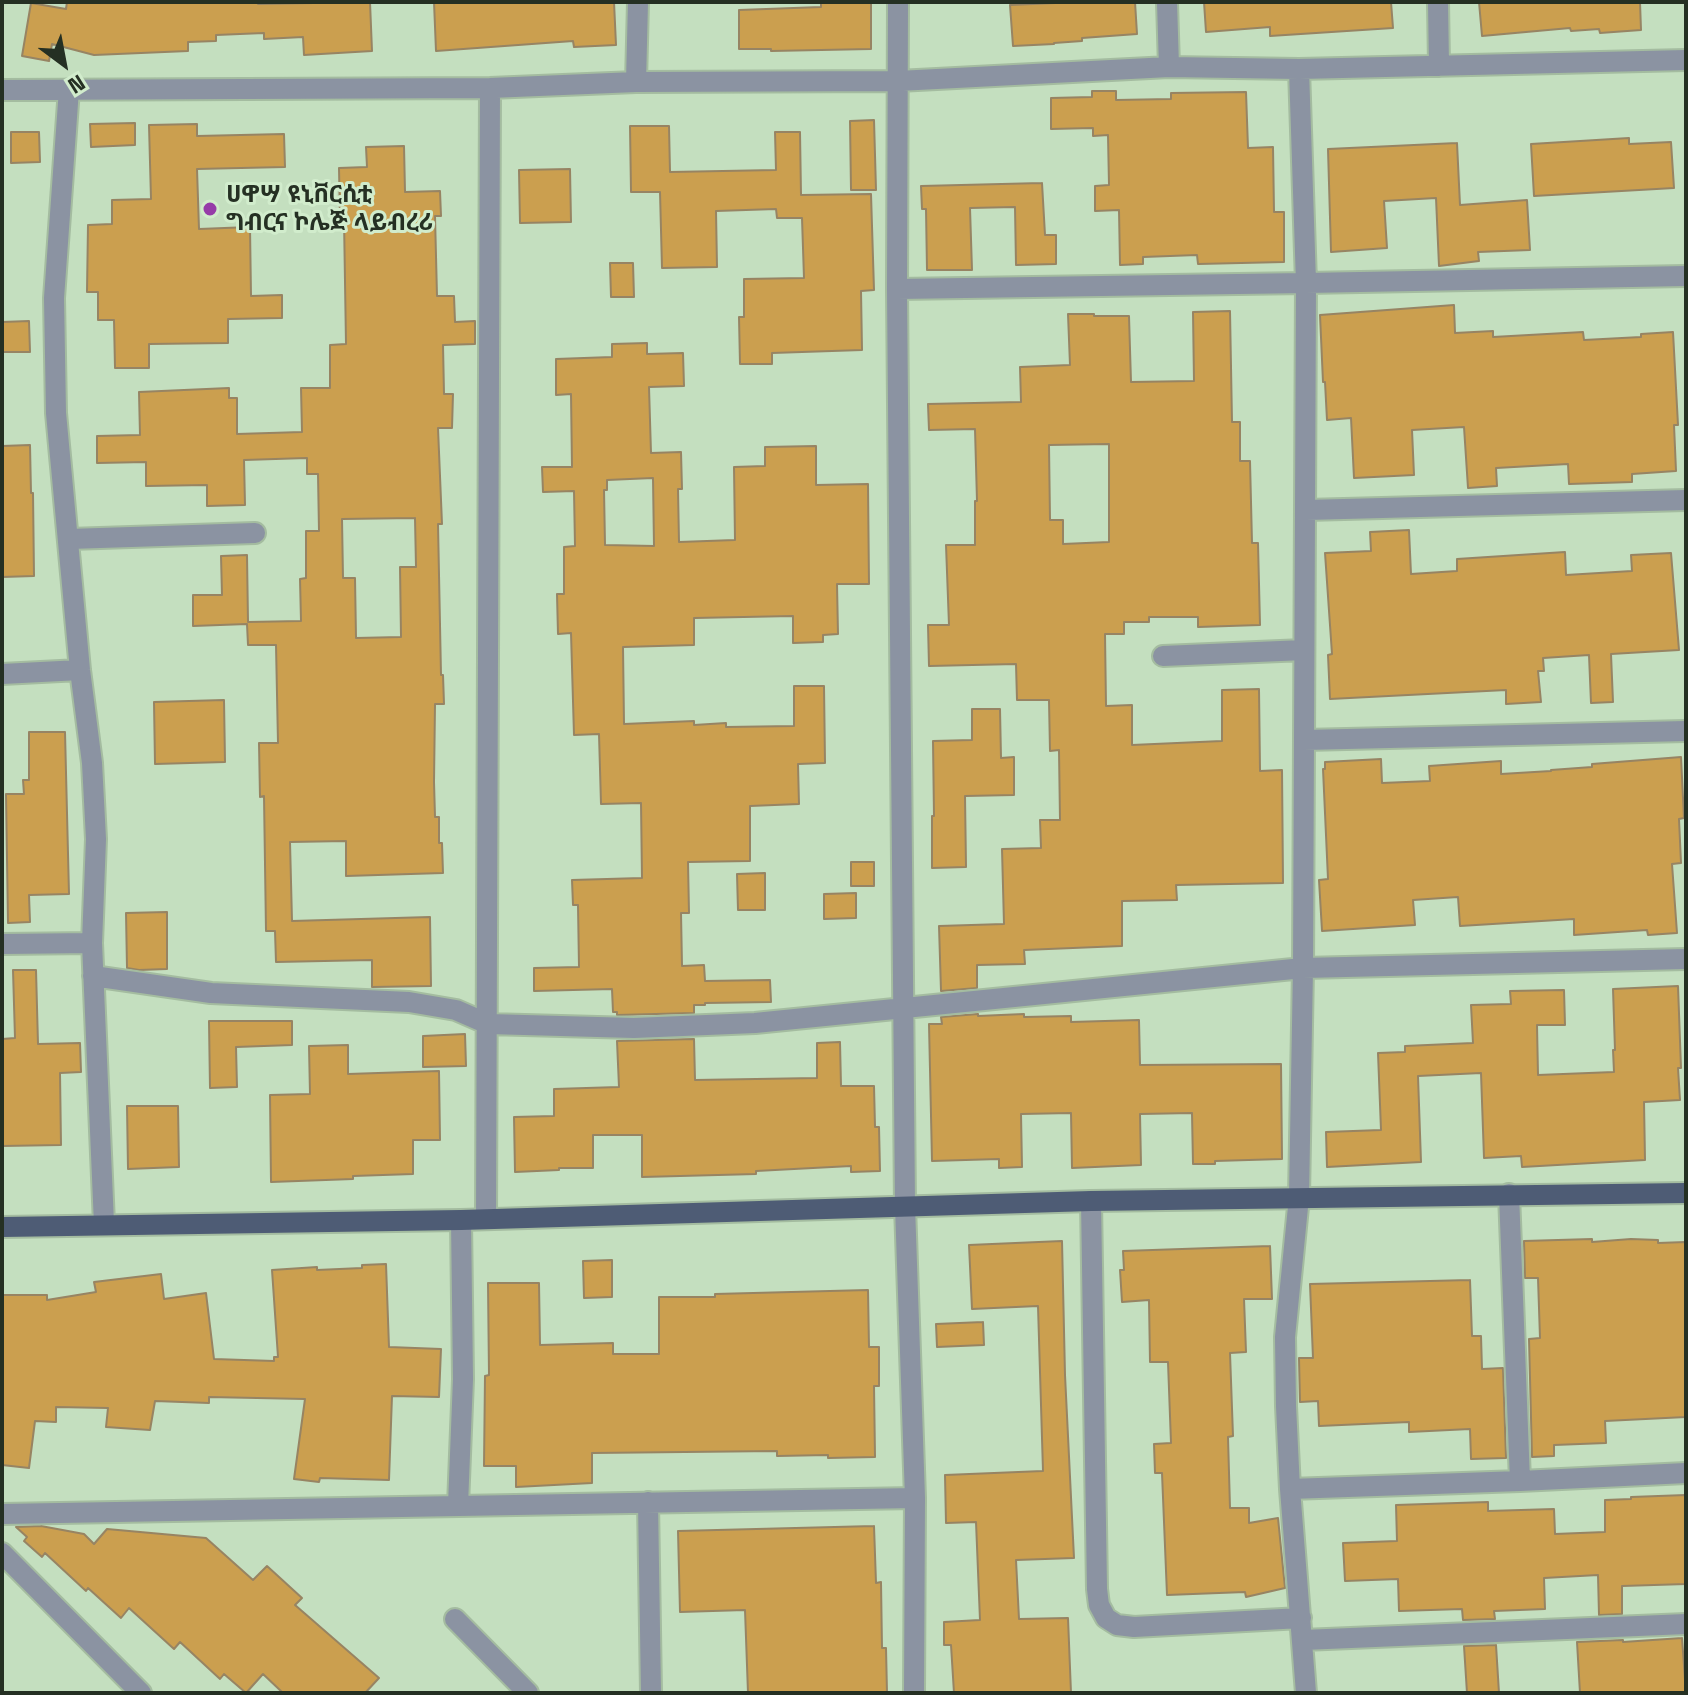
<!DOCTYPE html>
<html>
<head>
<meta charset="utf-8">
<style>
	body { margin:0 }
	#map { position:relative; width:1688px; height:1695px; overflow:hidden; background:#c4dfbf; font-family:"Space Grotesk",sans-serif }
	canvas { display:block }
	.frame { position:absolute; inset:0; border:4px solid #253023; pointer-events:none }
	.north { position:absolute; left:24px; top:24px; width:80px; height:80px; -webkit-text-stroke:6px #d1eccc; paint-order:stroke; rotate:148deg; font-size:22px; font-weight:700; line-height:32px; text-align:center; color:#253023 }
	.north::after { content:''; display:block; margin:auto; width:28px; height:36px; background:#253023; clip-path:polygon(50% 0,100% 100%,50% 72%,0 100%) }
</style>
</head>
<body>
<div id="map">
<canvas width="1688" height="1695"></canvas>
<div class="frame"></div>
<div class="north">N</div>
</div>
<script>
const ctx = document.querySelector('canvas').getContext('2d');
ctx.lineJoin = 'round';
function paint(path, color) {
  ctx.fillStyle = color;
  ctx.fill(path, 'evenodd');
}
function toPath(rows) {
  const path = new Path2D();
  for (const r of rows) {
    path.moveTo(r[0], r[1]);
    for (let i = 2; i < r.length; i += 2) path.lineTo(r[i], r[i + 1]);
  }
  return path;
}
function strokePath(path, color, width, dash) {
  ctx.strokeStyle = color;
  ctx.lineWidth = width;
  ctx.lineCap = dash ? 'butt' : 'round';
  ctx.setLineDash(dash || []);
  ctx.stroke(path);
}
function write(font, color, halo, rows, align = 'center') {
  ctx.font = font + ' "Space Grotesk","Noto Sans Ethiopic",sans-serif';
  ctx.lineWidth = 6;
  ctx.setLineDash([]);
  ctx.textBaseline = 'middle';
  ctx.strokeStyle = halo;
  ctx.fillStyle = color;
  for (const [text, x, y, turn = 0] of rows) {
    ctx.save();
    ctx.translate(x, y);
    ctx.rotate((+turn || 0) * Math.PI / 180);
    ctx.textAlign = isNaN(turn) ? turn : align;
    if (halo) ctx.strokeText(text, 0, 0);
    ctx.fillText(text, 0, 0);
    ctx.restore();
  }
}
const building = toPath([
	[67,2,258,2,258,4,370,2,372,51,304,55,303,37,264,39,264,33,216,35,216,41,188,42,188,51,94,55,52,44,49,61,22,56,31,3,66,9,67,2],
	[434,2,614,2,616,45,574,47,573,41,436,51,434,2],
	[821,2,871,2,871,49,771,51,771,49,739,49,739,10,821,7,821,2],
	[1078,2,1135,2,1137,34,1082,38,1082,41,1054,43,1054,44,1013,46,1010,5,1078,2],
	[1204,2,1391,2,1393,28,1270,36,1270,27,1206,32,1204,2],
	[1479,2,1640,2,1641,30,1600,33,1599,29,1571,31,1570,28,1482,36,1479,2],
	[1092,91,1116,91,1116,100,1171,99,1171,93,1246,92,1248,148,1273,147,1274,212,1284,212,1284,262,1198,264,1197,255,1143,257,1143,264,1120,265,1119,210,1095,211,1095,186,1109,185,1108,135,1093,136,1093,128,1051,129,1051,98,1092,97,1092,91],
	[874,120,876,190,851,190,850,121,874,120],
	[135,123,135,145,91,147,90,124,135,123],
	[197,124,197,136,284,134,285,167,197,169,199,229,250,227,251,296,282,295,282,318,228,319,228,343,149,344,149,368,115,368,114,320,98,320,98,292,87,292,88,225,112,224,112,200,151,199,149,125,197,124],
	[630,126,669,126,670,172,776,170,775,132,800,132,801,195,871,194,874,290,861,291,862,350,772,353,772,364,740,364,739,317,744,317,744,279,804,278,802,218,777,218,776,209,716,211,717,267,662,268,660,192,631,192,630,126],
	[11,132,39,132,40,162,11,163,11,132],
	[1629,138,1629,144,1671,142,1674,188,1534,196,1531,144,1629,138],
	[1457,143,1460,205,1527,200,1530,250,1478,252,1479,261,1439,266,1436,198,1384,201,1387,248,1331,252,1328,149,1457,143],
	[404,146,405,192,440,191,441,216,435,216,437,296,454,296,455,322,475,321,475,344,443,345,444,394,453,394,452,428,438,428,442,524,438,524,441,675,443,675,444,704,435,704,434,782,435,817,439,817,439,843,442,843,443,873,346,876,346,841,290,842,292,921,430,917,431,986,372,987,372,960,276,962,275,931,266,931,264,796,260,797,259,743,278,743,276,645,248,645,247,624,193,626,193,595,222,595,221,556,247,555,248,622,301,621,300,579,306,578,306,531,319,531,318,474,307,474,307,458,244,460,245,505,207,506,207,485,146,486,146,462,97,463,97,436,140,435,139,392,229,388,229,398,237,398,237,434,302,432,301,388,330,388,330,345,346,344,344,219,340,219,339,168,367,167,366,147,404,146],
	[415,518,416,567,400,567,401,637,356,638,355,578,343,578,342,519,415,518],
	[570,169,571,222,520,223,519,170,570,169],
	[1042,183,1045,235,1056,235,1056,264,1016,265,1015,207,970,208,972,270,927,270,926,209,922,209,921,186,1042,183],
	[610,263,633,263,634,297,611,297,610,263],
	[1454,305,1455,333,1493,331,1493,337,1583,332,1584,340,1641,337,1641,334,1673,332,1678,425,1674,425,1676,471,1632,474,1632,482,1569,484,1568,464,1496,468,1497,486,1468,488,1464,427,1412,430,1414,475,1354,478,1351,418,1327,420,1325,382,1323,382,1320,315,1454,305],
	[1230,311,1232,422,1240,422,1240,461,1250,461,1252,543,1258,543,1260,625,1198,627,1198,617,1149,617,1149,622,1124,622,1124,634,1105,634,1106,706,1132,705,1132,745,1222,741,1222,690,1259,689,1260,771,1282,770,1283,883,1176,885,1177,900,1122,901,1122,946,1024,950,1025,964,977,965,977,988,941,991,939,926,1004,924,1002,849,1041,848,1040,820,1060,820,1059,750,1050,751,1049,700,1017,700,1016,664,929,666,928,625,949,625,946,545,975,545,975,501,977,501,975,429,929,430,928,404,1021,402,1020,367,1070,365,1068,314,1094,314,1094,316,1129,316,1131,382,1194,381,1193,312,1230,311],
	[1109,444,1109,542,1063,544,1063,520,1050,520,1049,445,1109,444],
	[29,321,30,352,2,352,2,322,29,321],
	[647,343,647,354,683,353,684,386,649,387,651,453,681,452,682,489,678,489,679,542,735,540,734,467,765,466,765,447,816,446,816,485,868,484,869,584,837,584,838,634,823,635,823,642,793,643,793,616,694,618,694,645,623,647,624,724,694,721,694,725,726,723,726,727,794,726,794,686,824,686,825,763,798,764,799,804,750,806,750,861,688,862,689,913,681,913,682,966,704,965,705,981,770,980,771,1002,705,1003,705,1005,694,1005,694,1013,617,1015,617,1012,613,1012,612,989,534,991,534,968,579,967,578,905,573,905,572,880,642,878,641,803,601,804,599,734,574,735,571,633,558,634,557,594,564,594,564,547,575,546,574,491,543,492,542,467,572,467,571,394,556,395,556,359,612,357,612,344,647,343],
	[653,478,654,546,605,545,604,490,607,490,607,480,653,478],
	[30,445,31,493,33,493,34,576,2,577,2,446,30,445],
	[1409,530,1411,574,1457,571,1457,559,1565,552,1566,575,1632,571,1631,555,1671,553,1679,650,1611,654,1613,702,1591,703,1589,655,1543,658,1544,671,1538,671,1541,702,1506,704,1506,690,1330,699,1328,655,1332,654,1325,553,1371,551,1370,532,1409,530],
	[224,700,225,762,155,764,154,702,224,700],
	[972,709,1000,709,1001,758,1014,757,1014,795,965,796,966,867,932,868,932,816,934,816,933,741,972,740,972,709],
	[29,732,65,732,69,894,29,895,30,922,8,923,6,794,24,794,23,780,29,780,29,732],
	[1681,757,1684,818,1679,819,1681,863,1672,864,1677,933,1648,935,1647,930,1574,935,1574,919,1460,926,1458,897,1413,900,1415,925,1322,931,1319,880,1328,879,1323,769,1325,769,1325,762,1381,759,1382,783,1430,781,1429,766,1501,761,1501,774,1551,771,1551,770,1592,767,1592,764,1681,757],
	[851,862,874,862,874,886,851,886,851,862],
	[765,873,765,910,738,910,737,874,765,873],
	[856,893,856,918,824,919,824,894,856,893],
	[167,912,167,969,139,970,127,968,126,913,167,912],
	[13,970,36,970,38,1044,80,1043,81,1072,60,1073,61,1145,2,1146,2,1039,15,1038,13,970],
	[1678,986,1681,1068,1678,1068,1680,1100,1644,1102,1645,1160,1522,1167,1521,1156,1484,1158,1481,1073,1418,1076,1421,1162,1327,1167,1326,1132,1381,1130,1378,1053,1405,1052,1405,1046,1473,1043,1471,1005,1511,1004,1510,991,1564,990,1565,1025,1537,1025,1538,1075,1614,1072,1613,1050,1615,1050,1613,989,1678,986],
	[978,1014,978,1016,1024,1014,1024,1017,1071,1016,1071,1022,1139,1020,1140,1065,1281,1064,1282,1159,1215,1161,1215,1164,1193,1164,1192,1113,1140,1114,1141,1165,1072,1168,1071,1113,1021,1114,1022,1167,999,1168,999,1159,932,1161,929,1024,942,1024,941,1017,978,1014],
	[209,1021,292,1021,292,1045,236,1047,237,1087,210,1088,209,1021],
	[465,1034,466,1066,423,1067,423,1036,465,1034],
	[694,1039,695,1080,817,1078,817,1043,840,1042,841,1086,874,1086,875,1127,879,1127,880,1171,851,1172,851,1166,756,1171,756,1174,642,1177,642,1135,593,1135,593,1168,559,1168,559,1170,515,1172,514,1117,554,1116,554,1089,619,1087,617,1041,694,1039],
	[348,1045,348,1074,439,1071,440,1140,413,1140,413,1174,353,1176,353,1179,271,1182,270,1095,310,1094,309,1046,348,1045],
	[127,1106,178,1106,179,1167,128,1169,127,1106],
	[1592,1239,1592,1242,1631,1239,1658,1240,1658,1243,1686,1242,1686,1417,1605,1421,1606,1443,1554,1445,1554,1456,1532,1457,1529,1339,1540,1338,1538,1278,1525,1278,1524,1241,1592,1239],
	[1062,1241,1065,1375,1074,1558,1016,1560,1019,1619,1068,1618,1071,1693,954,1693,951,1645,944,1645,944,1622,980,1620,976,1522,946,1523,945,1475,1043,1471,1038,1306,972,1309,969,1245,1062,1241],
	[1270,1246,1272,1299,1244,1299,1246,1352,1230,1353,1233,1436,1228,1437,1230,1508,1249,1508,1249,1523,1278,1518,1285,1588,1246,1597,1245,1592,1167,1595,1162,1473,1155,1473,1154,1444,1171,1443,1168,1362,1150,1362,1149,1300,1122,1302,1120,1270,1124,1270,1123,1251,1270,1246],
	[612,1260,612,1297,584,1298,583,1261,612,1260],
	[386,1264,389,1347,441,1349,439,1397,392,1396,389,1480,320,1478,319,1482,294,1479,305,1399,209,1397,209,1403,155,1401,150,1430,106,1427,108,1408,56,1407,56,1422,35,1421,29,1468,2,1465,2,1295,47,1295,47,1300,96,1292,94,1282,161,1274,164,1299,206,1293,214,1359,274,1361,274,1357,278,1357,272,1270,317,1267,317,1270,362,1268,362,1265,386,1264],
	[1470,1280,1472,1336,1481,1336,1482,1369,1503,1368,1506,1458,1471,1459,1470,1429,1409,1432,1409,1422,1319,1426,1318,1401,1300,1402,1299,1358,1313,1358,1310,1284,1470,1280],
	[488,1283,539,1283,540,1345,613,1343,613,1354,659,1354,659,1297,715,1297,715,1294,868,1290,869,1347,879,1347,879,1386,874,1386,875,1457,828,1458,828,1455,777,1456,777,1451,592,1453,592,1483,516,1487,516,1466,484,1466,485,1376,489,1375,488,1283],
	[983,1322,984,1345,937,1347,936,1324,983,1322],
	[1686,1495,1686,1584,1622,1586,1622,1614,1599,1615,1598,1575,1544,1578,1545,1609,1494,1611,1495,1619,1463,1620,1462,1609,1399,1611,1398,1579,1345,1581,1343,1543,1397,1541,1396,1505,1488,1502,1488,1511,1554,1509,1555,1534,1605,1532,1605,1500,1631,1499,1631,1497,1686,1495],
	[41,1526,84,1534,94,1544,107,1529,206,1538,253,1580,267,1566,302,1598,295,1605,379,1678,365,1693,283,1693,263,1674,246,1693,224,1674,220,1679,180,1642,174,1649,129,1608,121,1618,88,1588,86,1591,45,1553,42,1557,24,1541,27,1537,16,1527,41,1526],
	[874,1526,876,1583,881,1582,882,1648,886,1648,887,1693,748,1693,745,1610,680,1612,678,1531,874,1526],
	[1682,1638,1686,1693,1580,1693,1577,1642,1623,1640,1623,1642,1682,1638],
	[1496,1645,1499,1693,1467,1693,1464,1646,1496,1645]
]);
paint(building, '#cb9f4f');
strokePath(building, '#978463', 2);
const minor = toPath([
	[898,2,897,289,905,1206,915,1498,914,1693],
	[1167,2,1169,67],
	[1438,2,1439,66],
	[636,82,638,2],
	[69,89,54,298,56,413,80,670,92,763,96,839,92,943,104,1224],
	[2,90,490,88,636,82,898,81,1169,67,1299,69,1686,60],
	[897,289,1306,283,1686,276],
	[1306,510,1686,500],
	[69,539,255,533],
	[1163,656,1304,650],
	[2,674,80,670],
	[1304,740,1686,731],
	[2,944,92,943],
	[93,976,211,993,409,1002,456,1010,488,1024,634,1028,755,1023,1303,968,1686,959],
	[1509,1194,1520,1481],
	[1091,1201,1097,1589,1099,1605,1106,1618,1117,1625,1134,1627,1301,1618],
	[486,1218,490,88],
	[1290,1489,1286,1406,1285,1337,1299,1197,1303,968,1306,283,1299,69],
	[648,1502,651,1693],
	[458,1505,463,1379,461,1220],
	[2,1514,915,1498],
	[2,1553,141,1693],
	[455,1619,528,1693],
	[1303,1640,1686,1624],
	[1306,1693,1290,1489,1520,1481,1686,1473]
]);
const major = toPath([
	[2,1227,461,1220,1091,1201,1686,1193]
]);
strokePath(minor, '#a4bca0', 24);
strokePath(major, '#a4bca0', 24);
strokePath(minor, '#8b93a2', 20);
strokePath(major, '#4e5c75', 20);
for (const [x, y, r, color] of [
	[210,209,8,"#963ca8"]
]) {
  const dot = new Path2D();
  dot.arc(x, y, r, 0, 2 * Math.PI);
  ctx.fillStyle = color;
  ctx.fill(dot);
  strokePath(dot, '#d1eccc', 3);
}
write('bold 24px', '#253023', '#d1eccc', [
	["ሀዋሣ ዩኒቨርሲቲ",226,195],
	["ግብርና ኮሌጅ ላይብረሪ",226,223]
], 'left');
</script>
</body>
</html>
